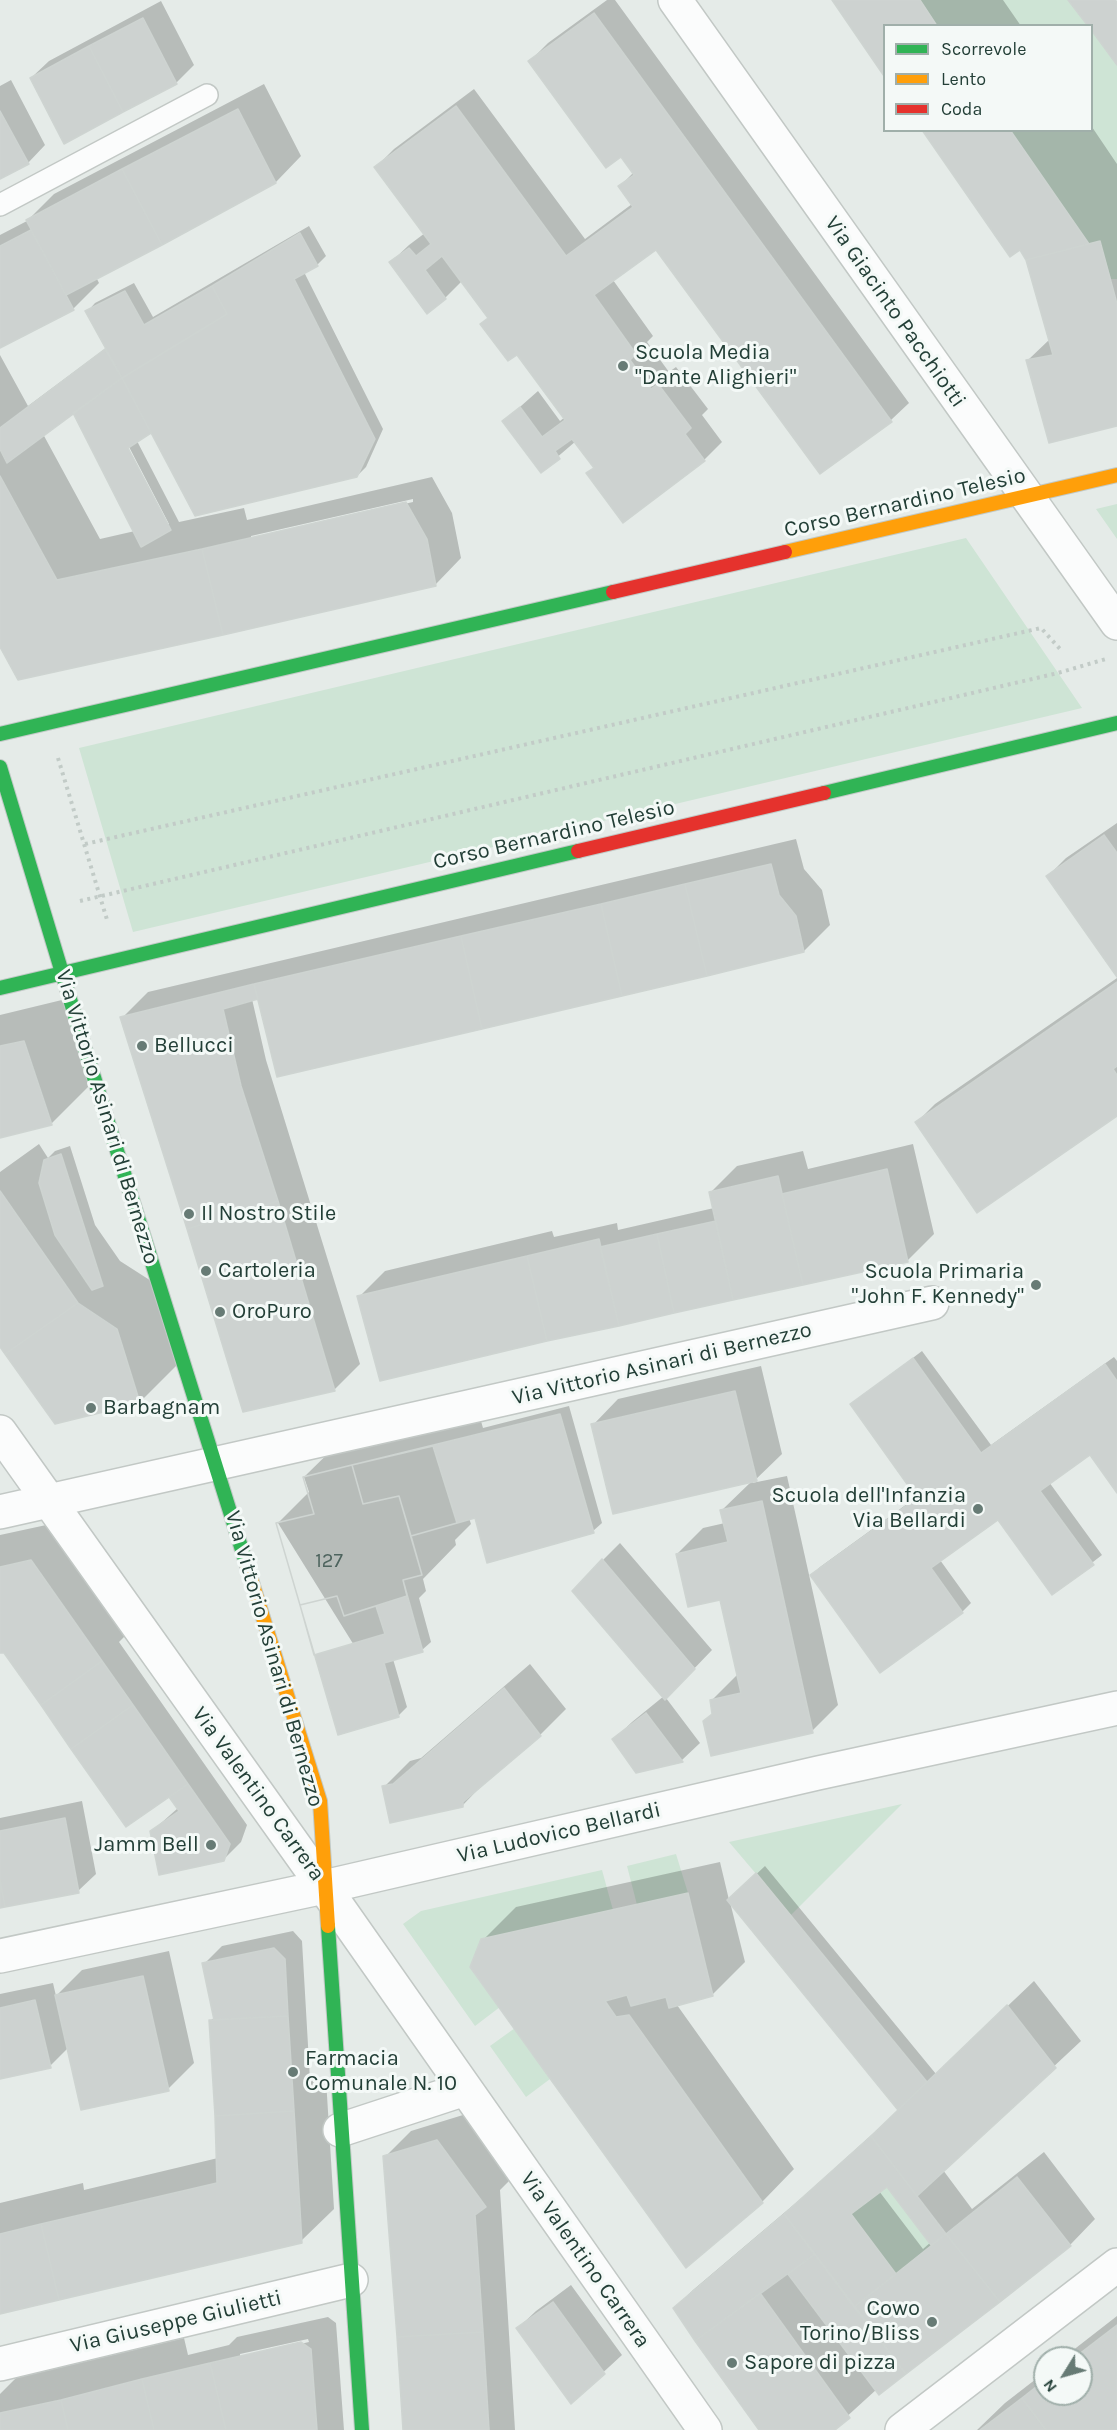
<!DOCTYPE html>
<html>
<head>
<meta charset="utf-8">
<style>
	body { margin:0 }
	#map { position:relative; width:1117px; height:2430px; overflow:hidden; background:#e5ebe8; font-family:Karla,sans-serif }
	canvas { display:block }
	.legend { position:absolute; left:883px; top:24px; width:210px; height:108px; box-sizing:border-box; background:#f4f9f7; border:2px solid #a0afaa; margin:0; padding:8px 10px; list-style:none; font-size:18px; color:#233f37 }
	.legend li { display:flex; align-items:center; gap:12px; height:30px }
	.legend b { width:30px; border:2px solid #a0afaa }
	.north { position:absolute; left:1033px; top:2346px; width:60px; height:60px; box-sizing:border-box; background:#f4f9f7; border:2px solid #a0afaa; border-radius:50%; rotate:233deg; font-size:16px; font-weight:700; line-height:24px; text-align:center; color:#233f37 }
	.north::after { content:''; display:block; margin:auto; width:21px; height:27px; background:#677b75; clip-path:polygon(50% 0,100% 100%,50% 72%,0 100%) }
</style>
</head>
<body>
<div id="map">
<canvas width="1117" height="2430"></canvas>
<ul class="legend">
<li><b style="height:8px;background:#30b455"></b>Scorrevole</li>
<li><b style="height:8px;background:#ff9f0a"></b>Lento</li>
<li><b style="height:8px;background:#e5322d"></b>Coda</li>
</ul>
<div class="north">N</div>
</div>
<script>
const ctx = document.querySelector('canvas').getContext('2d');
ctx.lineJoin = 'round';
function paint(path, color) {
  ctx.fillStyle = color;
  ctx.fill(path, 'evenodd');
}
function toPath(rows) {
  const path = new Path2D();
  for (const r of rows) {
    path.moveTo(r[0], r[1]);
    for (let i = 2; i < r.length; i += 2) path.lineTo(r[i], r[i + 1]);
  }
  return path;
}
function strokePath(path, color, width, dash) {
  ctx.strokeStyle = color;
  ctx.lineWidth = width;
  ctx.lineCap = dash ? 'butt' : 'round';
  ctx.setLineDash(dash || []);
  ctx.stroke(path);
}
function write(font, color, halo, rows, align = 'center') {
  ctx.font = font + ' Karla,sans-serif';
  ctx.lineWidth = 6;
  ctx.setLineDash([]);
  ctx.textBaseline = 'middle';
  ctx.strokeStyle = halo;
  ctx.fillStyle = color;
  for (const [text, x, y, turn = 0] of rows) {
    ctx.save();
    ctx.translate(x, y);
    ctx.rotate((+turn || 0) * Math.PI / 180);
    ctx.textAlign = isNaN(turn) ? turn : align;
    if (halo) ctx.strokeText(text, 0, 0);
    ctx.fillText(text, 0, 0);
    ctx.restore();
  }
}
paint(toPath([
	[920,0,1068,0,1088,25,937,25],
	[1092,31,1117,65,1117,279,1111,279,1100,242,1089,244,1010,131,1092,130],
	[1117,504,1117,539,1096,509],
	[966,538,1082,708,133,932,79,748],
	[902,1804,791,1915,729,1842],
	[676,1854,688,1893,637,1905,627,1866],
	[602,1870,613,1910,481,1939,470,1967,500,2007,475,2026,403,1924,421,1911],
	[515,2028,550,2079,526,2097,490,2046],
	[887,2187,931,2245,896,2274,851,2214]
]), '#cee4d5');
paint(toPath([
	[607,0,615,0,909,403,891,420,820,472,657,248,613,280,653,336,647,342,669,372,676,367,708,409,702,415,722,442,704,460,624,521,588,474,595,467,576,441,541,471,504,421,538,391,560,421,565,417,462,281,445,298,391,262,409,245,425,233,376,167,394,149,474,89,585,239,632,204,620,186,634,172,622,155,530,61,548,43],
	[833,0,1003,0,1021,26,884,26,884,74],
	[161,1,194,65,176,83,31,78,49,61],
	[11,80,45,145,28,163,0,178,0,86],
	[264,84,301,156,276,182,96,277,99,283,73,309,0,346,0,235,27,221,54,194],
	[1092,127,1117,164,1117,425,1028,360,1050,339,1027,259,1020,248,924,130,1092,130],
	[309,226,326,256,317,265,304,272,383,429,366,467,357,476,152,431,137,441,179,522,244,508,247,520,432,477,452,513,461,558,436,584,0,643,0,355,28,406,106,348,87,312,95,303,134,283,153,317],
	[74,410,135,531,100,539,43,434],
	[126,441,169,524,166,524,123,442],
	[413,499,413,502,251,539,251,536],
	[1117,823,1117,975,1048,876,1066,858],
	[796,839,804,869,822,890,830,925,804,951,252,999,266,1060,360,1364,334,1390,122,1018,148,992],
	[1117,978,1117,1114,917,1122,935,1104],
	[66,999,93,1082,51,1124,0,1137,0,1015],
	[39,1144,48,1158,55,1151,70,1146,95,1225,120,1261,159,1286,182,1360,140,1402,0,1344,0,1172],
	[913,1144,934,1234,908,1260,547,1340,359,1297,385,1271,552,1231,554,1237,617,1223,618,1230,714,1208,711,1192,737,1166,803,1151,808,1169],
	[922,1351,991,1445,1114,1357,1117,1361,1117,1491,1090,1453,1049,1482,1102,1555,1053,1593,998,1518,940,1560,971,1603,962,1612,881,1671,812,1575,820,1567,918,1496,852,1404],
	[761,1366,782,1454,752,1483,787,1476,838,1705,812,1731,711,1701,738,1674,721,1598,677,1554,703,1528,725,1523,722,1510,752,1481,593,1425,618,1399],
	[476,1404,483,1428,569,1406,602,1523,593,1531,476,1517,469,1518,471,1524,455,1540,456,1545,423,1579,426,1591,419,1598,431,1642,422,1650,393,1659,407,1707,398,1716,278,1523,309,1492,304,1477,354,1428],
	[74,1519,143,1618,119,1642,247,1825,241,1842,223,1860,151,1832,178,1808,169,1795,4,1651,0,1652,0,1535],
	[620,1543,712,1650,666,1698,700,1743,682,1760,636,1771,614,1739,632,1722,664,1696,603,1560],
	[530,1664,566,1709,540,1735,488,1779,462,1806,384,1787,410,1761,421,1758],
	[82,1801,96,1874,78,1891,0,1907,0,1818],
	[720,1862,729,1900,765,1866,936,2074,1034,1981,1081,2041,943,2170,972,2209,1044,2152,1095,2219,1070,2245,877,2389,832,2430,760,2430,675,2308,693,2290,804,2196,899,2110,730,1902,745,1962,712,1995,677,2005,794,2169,762,2202,483,1940,516,1907],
	[887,2185,931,2242,923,2249,879,2191],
	[293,1931,302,1941,310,2080,326,2079,334,2209,301,2241,0,2313,0,2203,83,2183,84,2190,218,2158,210,2021,215,2017,204,1964,222,1946],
	[169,1951,194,2063,168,2089,68,2048,50,2066,0,2077,0,1994,53,1983,56,1996,82,1970],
	[463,2115,510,2180,500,2190,515,2430,404,2430,385,2157,411,2131],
	[571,2285,622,2355,571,2402,518,2328,536,2311],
	[1117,2316,1117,2430,977,2430,1005,2403,1045,2372,1045,2394,1081,2394,1081,2358,1063,2358],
	[328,2317,336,2323,344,2430,0,2430,0,2394,16,2378,184,2338,188,2355,229,2345,237,2337],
	[308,2339,309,2342,240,2358,240,2354]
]), '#0003');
const building = toPath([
	[832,0,920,0,937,26,884,26,884,76,832,0],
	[1068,0,1115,0,1117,2,1117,65,1092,31,1092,26,1088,26,1068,0],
	[594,13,892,422,820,474,656,250,594,295,636,354,630,360,651,389,658,384,691,428,685,434,705,461,623,523,586,473,594,468,572,439,555,451,560,459,541,473,502,421,520,407,542,437,565,420,517,355,508,361,480,324,488,318,442,256,425,270,446,299,427,314,389,262,409,248,416,256,431,244,374,167,456,106,566,256,633,207,618,186,634,175,621,157,606,168,528,61,594,13],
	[143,18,177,84,123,112,89,46,143,18],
	[89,46,123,112,64,144,30,78,89,46],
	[238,109,276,183,162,245,122,169,238,109],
	[0,111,29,164,0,179,0,111],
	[922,130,1010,130,1089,244,1026,260,1020,250,1010,257,922,130],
	[122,169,162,245,66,295,26,220,122,169],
	[31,230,74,310,0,348,0,246,31,230],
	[300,233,318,266,294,279,375,439,357,477,195,516,122,378,227,314,212,286,300,233],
	[1100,241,1117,304,1117,426,1049,443,1026,360,1053,355,1026,260,1100,241],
	[212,286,227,314,122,378,85,311,125,291,144,325,212,286],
	[105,349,122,378,7,463,0,449,0,428,105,349],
	[122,378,151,433,128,448,171,530,141,547,73,413,122,378],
	[0,476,57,580,202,549,223,635,18,680,0,647,0,476],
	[406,502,427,539,436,586,223,635,202,549,406,502],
	[1104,835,1117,853,1117,977,1046,876,1104,835],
	[771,864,779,895,796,916,804,952,707,976,685,884,771,864],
	[685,884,707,976,622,996,601,904,685,884],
	[601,904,622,996,482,1029,461,936,601,904],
	[461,936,482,1029,277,1077,254,984,461,936],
	[1117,982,1117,1066,1113,1069,1117,1075,1117,1116,977,1213,915,1122,1117,982],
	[254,984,258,999,223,1009,241,1086,278,1201,187,1229,120,1017,254,984],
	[24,1041,52,1125,0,1138,0,1046,24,1041],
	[61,1154,103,1286,92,1290,55,1235,39,1183,44,1160,61,1154],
	[887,1169,908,1262,803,1285,782,1194,887,1169],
	[778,1176,803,1285,733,1300,709,1192,778,1176],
	[0,1191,78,1303,5,1354,0,1347,0,1191],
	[278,1201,335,1391,243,1412,187,1229,278,1201],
	[716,1221,733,1300,674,1313,657,1234,716,1221],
	[657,1234,674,1313,619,1326,600,1247,657,1234],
	[599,1239,619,1326,547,1341,527,1256,599,1239],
	[527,1256,547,1341,380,1381,357,1296,527,1256],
	[78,1303,117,1329,140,1403,55,1424,5,1354,78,1303],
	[913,1358,981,1453,1105,1364,1117,1381,1117,1493,1090,1455,1040,1491,1094,1565,1052,1595,998,1520,931,1568,963,1613,880,1673,810,1575,917,1498,850,1404,913,1358],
	[735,1391,757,1481,613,1514,591,1424,735,1391],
	[560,1414,594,1533,487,1563,475,1518,411,1536,422,1575,403,1580,423,1652,384,1663,399,1717,338,1735,276,1523,314,1514,303,1477,560,1414],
	[433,1446,457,1523,411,1536,399,1496,363,1504,352,1465,433,1446],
	[352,1465,363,1504,399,1496,422,1575,403,1580,407,1596,344,1616,337,1596,300,1605,276,1523,314,1514,303,1477,352,1465],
	[762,1501,813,1733,711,1756,703,1721,712,1714,710,1700,741,1693,720,1600,688,1607,676,1554,728,1542,720,1510,762,1501],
	[602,1559,695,1669,665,1700,572,1591,602,1559],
	[31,1560,102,1661,41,1705,4,1653,0,1653,0,1567,31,1560],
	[337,1596,344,1616,376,1606,385,1634,314,1655,300,1605,337,1596],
	[102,1661,133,1705,71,1749,41,1705,102,1661],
	[504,1688,541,1736,463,1802,463,1807,390,1823,382,1786,393,1784,504,1688],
	[133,1705,188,1784,126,1827,71,1749,133,1705],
	[646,1713,683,1762,636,1773,612,1739,646,1713],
	[188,1784,230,1844,224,1861,159,1875,150,1831,179,1811,169,1797,188,1784],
	[65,1818,79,1893,5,1907,0,1880,0,1831,65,1818],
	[756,1873,927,2082,898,2110,727,1900,756,1873],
	[0,1880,5,1907,0,1908,0,1880],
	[688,1893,713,1996,669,2008,666,1997,631,2006,627,1995,605,2001,616,2017,629,2015,763,2203,686,2268,470,1967,481,1939,688,1893],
	[274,1948,285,1959,288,2016,214,2020,202,1963,274,1948],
	[143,1976,169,2091,81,2110,55,1995,143,1976],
	[35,2000,51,2068,0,2079,0,2008,35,2000],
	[1007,2005,1056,2068,917,2196,871,2136,1007,2005],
	[288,2016,294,2111,215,2116,209,2020,288,2016],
	[294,2111,302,2243,59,2300,41,2224,217,2183,215,2116,294,2111],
	[871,2136,946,2234,931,2245,887,2187,851,2214,896,2274,854,2307,784,2214,871,2136],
	[437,2140,486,2207,475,2215,483,2332,397,2337,383,2156,437,2140],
	[1017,2177,1071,2246,1000,2302,946,2234,1017,2177],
	[784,2214,815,2254,695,2341,673,2308,784,2214],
	[41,2224,59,2300,0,2314,0,2234,41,2224],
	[946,2234,1000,2302,906,2374,854,2307,946,2234],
	[815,2254,906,2374,879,2395,788,2274,815,2254],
	[760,2293,850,2418,835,2430,759,2430,695,2341,760,2293],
	[553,2302,605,2374,571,2404,516,2328,553,2302],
	[1117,2325,1117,2430,1046,2430,1022,2398,1045,2380,1045,2394,1081,2394,1081,2358,1074,2358,1117,2325],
	[483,2332,489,2430,403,2430,397,2337,483,2332],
	[301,2342,311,2349,317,2430,226,2430,210,2363,301,2342],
	[210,2363,226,2430,154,2430,142,2379,210,2363],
	[142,2379,154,2430,68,2430,61,2400,142,2379],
	[1022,2398,1046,2430,980,2430,1022,2398],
	[61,2400,68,2430,0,2430,0,2413,61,2400]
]);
paint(building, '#cdd2d0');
strokePath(building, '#ced4d1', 1.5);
const lane = toPath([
	[0,205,207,95]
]);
const street = toPath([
	[675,0,1117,623],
	[0,1432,324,1887,705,2430],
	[0,1512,932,1303],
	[0,1956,324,1887,818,1773,1117,1708],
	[340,2130,465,2089],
	[0,2364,351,2280],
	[902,2430,1117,2265]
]);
const fast = toPath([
	[0,734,613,592],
	[0,767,82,1039,247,1566],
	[824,793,1117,723],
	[0,988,578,851],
	[328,1926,362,2430]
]);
const slow = toPath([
	[785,552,1117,475],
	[247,1566,320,1801,328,1926]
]);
const jam = toPath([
	[613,592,785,552],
	[578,851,824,793]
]);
strokePath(lane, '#c2c8c5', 24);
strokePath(street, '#c2c8c5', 36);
strokePath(fast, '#c1c9c6', 16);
strokePath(slow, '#c1c9c6', 16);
strokePath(jam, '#c1c9c6', 16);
strokePath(toPath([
	[58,758,108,923],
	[85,844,1041,628,1060,649],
	[80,901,1058,673,1106,659]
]), '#c2cbc7', 4, [3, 4.5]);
strokePath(lane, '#fbfcfc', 21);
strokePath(street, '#fbfcfc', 33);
strokePath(fast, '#30b455', 14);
strokePath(slow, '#ff9f0a', 14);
strokePath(jam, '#e5322d', 14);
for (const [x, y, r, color] of [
	[623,366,6,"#677b75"],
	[142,1046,6,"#677b75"],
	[189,1214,6,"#677b75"],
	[206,1271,6,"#677b75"],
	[1036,1285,6,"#677b75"],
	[220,1312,6,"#677b75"],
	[91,1408,6,"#677b75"],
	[978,1509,6,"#677b75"],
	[211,1845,6,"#677b75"],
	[293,2072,6,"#677b75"],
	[932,2322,6,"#677b75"],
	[732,2363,6,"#677b75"]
]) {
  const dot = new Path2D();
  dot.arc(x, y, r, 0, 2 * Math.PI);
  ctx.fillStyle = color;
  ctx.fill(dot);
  strokePath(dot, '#f4f9f7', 2);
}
write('20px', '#4e645e', null, [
	["127",329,1561]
]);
write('22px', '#233f37', '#f4f9f7', [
	["Via Giacinto Pacchiotti",895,312,55],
	["Corso Bernardino Telesio",905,503,-13],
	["Corso Bernardino Telesio",554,835,-13],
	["Via Vittorio Asinari di Bernezzo",107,1117,73],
	["Via Vittorio Asinari di Bernezzo",662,1364,-13],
	["Via Vittorio Asinari di Bernezzo",274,1659,74],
	["Via Valentino Carrera",258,1794,54],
	["Via Ludovico Bellardi",559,1833,-13],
	["Via Valentino Carrera",585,2260,55],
	["Via Giuseppe Giulietti",176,2322,-13]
]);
write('22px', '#233f37', '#f4f9f7', [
	["Scuola Media",635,353],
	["\"Dante Alighieri\"",635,378],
	["Bellucci",154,1046],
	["Il Nostro Stile",201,1214],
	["Cartoleria",218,1271],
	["Scuola Primaria",1024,1272,"right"],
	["\"John F. Kennedy\"",1024,1297,"right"],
	["OroPuro",232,1312],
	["Barbagnam",103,1408],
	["Scuola dell'Infanzia",966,1496,"right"],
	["Via Bellardi",966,1521,"right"],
	["Jamm Bell",199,1845,"right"],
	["Farmacia",305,2059],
	["Comunale N. 10",305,2084],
	["Cowo",920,2309,"right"],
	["Torino/Bliss",920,2334,"right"],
	["Sapore di pizza",744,2363]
], 'left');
</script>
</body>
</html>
